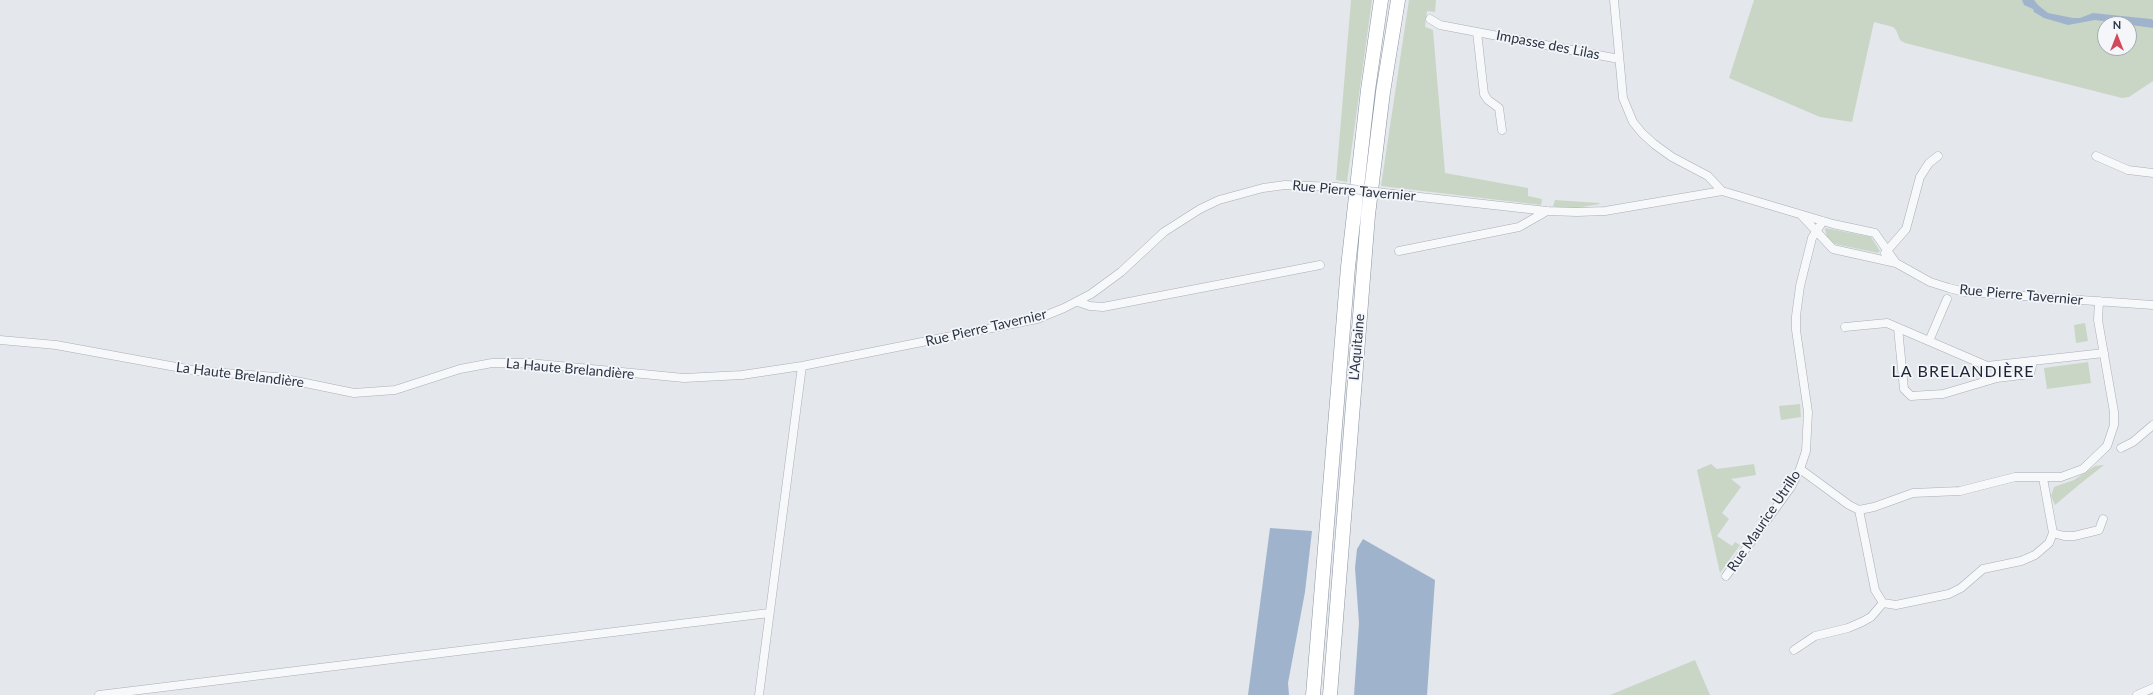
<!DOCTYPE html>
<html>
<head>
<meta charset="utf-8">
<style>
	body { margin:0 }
	#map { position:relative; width:2153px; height:695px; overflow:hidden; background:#e4e7ec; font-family:Lato,sans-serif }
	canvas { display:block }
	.north { position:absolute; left:2097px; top:16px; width:40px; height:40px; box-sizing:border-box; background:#f4f6f9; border:1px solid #a4a8b1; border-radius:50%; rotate:0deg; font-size:11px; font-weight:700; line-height:16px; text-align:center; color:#2b3445 }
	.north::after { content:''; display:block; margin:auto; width:14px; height:18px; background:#d1495b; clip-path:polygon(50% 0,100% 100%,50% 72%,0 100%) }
</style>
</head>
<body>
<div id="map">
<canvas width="2153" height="695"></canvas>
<div class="north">N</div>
</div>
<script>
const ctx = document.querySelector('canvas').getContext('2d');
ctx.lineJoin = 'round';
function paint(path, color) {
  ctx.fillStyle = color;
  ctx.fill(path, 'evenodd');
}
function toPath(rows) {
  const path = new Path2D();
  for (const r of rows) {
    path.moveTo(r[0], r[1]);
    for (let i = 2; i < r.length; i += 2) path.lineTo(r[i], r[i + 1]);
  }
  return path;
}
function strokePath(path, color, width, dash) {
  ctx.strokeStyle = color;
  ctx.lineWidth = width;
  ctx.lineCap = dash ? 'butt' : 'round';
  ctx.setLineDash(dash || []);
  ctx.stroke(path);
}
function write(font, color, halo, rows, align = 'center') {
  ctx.font = font + ' Lato,sans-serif';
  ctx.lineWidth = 3.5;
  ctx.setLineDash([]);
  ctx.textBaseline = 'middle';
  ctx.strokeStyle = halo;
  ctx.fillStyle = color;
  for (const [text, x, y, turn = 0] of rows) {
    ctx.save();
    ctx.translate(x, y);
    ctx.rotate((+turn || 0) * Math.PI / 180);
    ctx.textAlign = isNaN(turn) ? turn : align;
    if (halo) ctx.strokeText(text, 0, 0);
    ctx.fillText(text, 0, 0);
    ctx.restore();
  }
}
paint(toPath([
	[1351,0,1372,0,1347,182,1336,180],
	[1409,0,1436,0,1435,12,1427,11,1425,27,1433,30,1445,173,1528,188,1528,196,1542,199,1541,205,1381,186],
	[1754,0,2153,0,2153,81,2129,97,2122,98,1905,43,1900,40,1896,30,1893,27,1874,22,1852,122,1820,117,1729,78],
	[2105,24,2129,24,2129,48,2105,48],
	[1555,200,1599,203,1600,204,1576,208,1556,207,1553,206],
	[1825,228,1871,237,1880,251,1878,253,1835,244,1827,238],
	[2085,323,2088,341,2076,343,2074,325],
	[2088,362,2091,383,2047,389,2044,368],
	[1800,404,1801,417,1781,420,1779,406],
	[1711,464,1717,469,1754,464,1756,475,1731,479,1741,487,1722,513,1729,519,1717,536,1732,546,1735,542,1740,545,1720,573,1697,470],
	[2104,465,2080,484,2055,505,2051,496,2054,487,2074,480,2095,466],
	[1695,660,1710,695,1610,695]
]), '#c9d6c5');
paint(toPath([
	[2022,0,2034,0,2038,5,2048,13,2073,18,2080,18,2093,13,2151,19,2153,20,2153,28,2095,20,2068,25,2044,18,2034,12,2033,9,2024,5],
	[1270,528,1312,531,1305,592,1288,683,1289,695,1248,695],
	[1363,539,1435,580,1427,695,1354,695,1359,623,1355,568,1357,549]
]), '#9fb4cc');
const street = toPath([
	[1614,0,1623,98,1633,122,1642,133,1654,144,1672,157,1708,176,1722,191],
	[1430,19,1440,25,1619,59],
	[1477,32,1484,94,1488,100,1499,108,1502,130],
	[2096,156,2128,170,2153,173],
	[1393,194,1547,211,1577,212,1605,211,1722,191,1833,224,1875,233,1896,263],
	[1802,216,1833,249,1896,263,1930,282,1949,288,1965,292,2153,305],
	[1399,251,1519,227,1547,211],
	[1885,253,1906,229,1920,177,1929,163,1938,156],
	[1078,302,1090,306,1103,307,1320,265],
	[1845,327,1887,323,1987,366,2104,353],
	[1898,328,1904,389,1911,396,1943,394,1997,378,2030,374,2033,361],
	[0,340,56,345,198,371,276,377,354,393,395,390,460,369,492,363,529,363,684,378,742,375,802,366,1037,319,1064,308,1091,294,1121,272,1164,232,1200,209,1219,200,1263,188,1285,185,1336,187],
	[1929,341,1947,299],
	[2121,448,2133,442,2153,425],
	[1800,469,1849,505,1859,510,1874,507,1913,493,1960,491,2015,477,2061,477,2083,469,2107,446,2114,425,2114,412,2098,320,2099,301],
	[1859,510,1875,590,1883,603,1896,605,1949,594,1961,588,1983,569,2021,561,2035,555,2049,543,2053,533,2043,478],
	[2053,533,2064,536,2074,536,2099,530,2103,519],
	[1726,576,1791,487,1800,469,1806,451,1808,412,1796,330,1796,316,1800,286,1812,238,1823,221],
	[1794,650,1815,636,1848,628,1862,622,1871,617,1883,603],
	[99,695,769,613],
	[759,695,802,366],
	[2137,695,2153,688]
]);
const highway = toPath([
	[1313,695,1348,267,1368,90,1381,0],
	[1330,695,1368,215,1383,92,1398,0]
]);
strokePath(street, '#a9aeb7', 9);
strokePath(highway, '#8b94a3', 15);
strokePath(street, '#f7f8fa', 8);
strokePath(highway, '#fff', 14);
const streetBridge = toPath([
	[1336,187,1393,194]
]);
strokePath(streetBridge, '#a9aeb7', 9, []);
strokePath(streetBridge, '#f7f8fa', 8);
write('14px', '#2b3445', '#f4f6f9', [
	["Impasse des Lilas",1548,45,11],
	["Rue Pierre Tavernier",1354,191,5],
	["Rue Pierre Tavernier",2021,295,5],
	["Rue Pierre Tavernier",986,328,-13],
	["L'Aquitaine",1357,347,-85],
	["La Haute Brelandière",570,369,5],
	["La Haute Brelandière",240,375,7],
	["Rue Maurice Utrillo",1764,521,-56]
]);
ctx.letterSpacing = '1px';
write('16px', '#1d2536', '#f4f6f9', [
	["LA BRELANDIÈRE",1963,372]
]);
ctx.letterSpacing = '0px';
</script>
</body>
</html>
